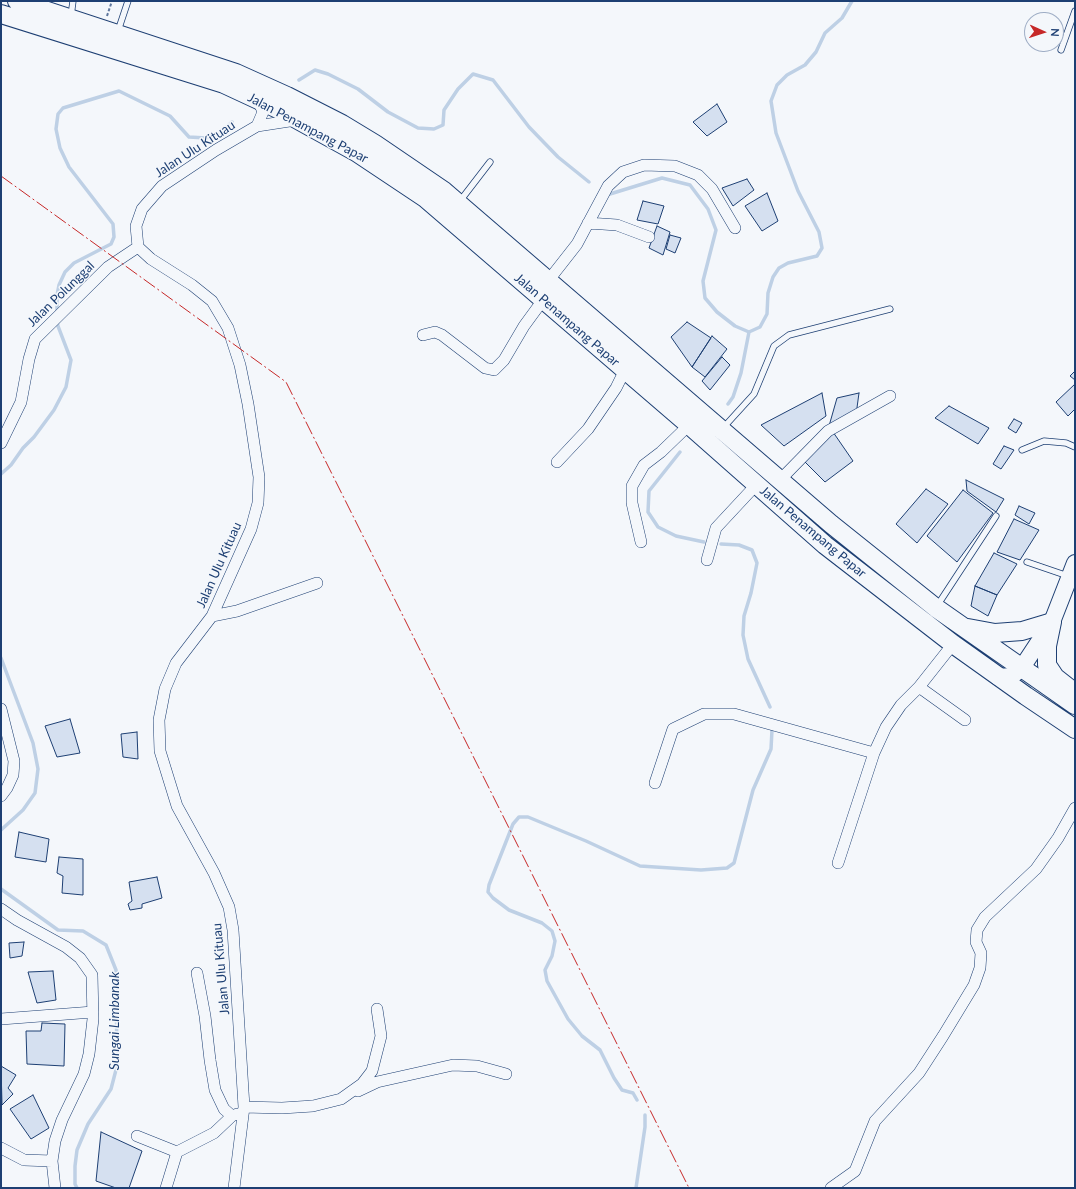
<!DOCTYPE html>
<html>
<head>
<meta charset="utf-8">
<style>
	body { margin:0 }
	#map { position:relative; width:1076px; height:1189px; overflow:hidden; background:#f4f7fb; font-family:Lato,sans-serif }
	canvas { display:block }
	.frame { position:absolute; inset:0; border:2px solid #1d3f73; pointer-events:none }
	.north { position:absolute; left:1024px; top:12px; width:40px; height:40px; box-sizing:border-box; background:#f4f7fb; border:1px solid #9eadc5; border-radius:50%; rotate:93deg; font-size:11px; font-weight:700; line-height:16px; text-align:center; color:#1d3f73 }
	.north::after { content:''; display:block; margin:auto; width:14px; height:18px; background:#c62828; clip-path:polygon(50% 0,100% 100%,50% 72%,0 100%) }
</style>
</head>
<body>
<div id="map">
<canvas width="1076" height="1189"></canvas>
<div class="frame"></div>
<div class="north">N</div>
</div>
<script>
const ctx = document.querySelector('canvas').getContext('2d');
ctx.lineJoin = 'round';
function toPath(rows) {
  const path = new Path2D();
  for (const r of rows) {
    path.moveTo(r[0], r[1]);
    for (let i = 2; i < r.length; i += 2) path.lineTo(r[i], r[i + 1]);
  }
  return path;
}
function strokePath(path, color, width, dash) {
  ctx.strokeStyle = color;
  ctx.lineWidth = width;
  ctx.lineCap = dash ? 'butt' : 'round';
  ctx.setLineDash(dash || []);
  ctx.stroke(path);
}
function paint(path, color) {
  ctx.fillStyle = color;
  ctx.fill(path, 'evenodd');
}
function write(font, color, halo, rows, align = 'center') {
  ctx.font = font + ' Lato,sans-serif';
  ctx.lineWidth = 3;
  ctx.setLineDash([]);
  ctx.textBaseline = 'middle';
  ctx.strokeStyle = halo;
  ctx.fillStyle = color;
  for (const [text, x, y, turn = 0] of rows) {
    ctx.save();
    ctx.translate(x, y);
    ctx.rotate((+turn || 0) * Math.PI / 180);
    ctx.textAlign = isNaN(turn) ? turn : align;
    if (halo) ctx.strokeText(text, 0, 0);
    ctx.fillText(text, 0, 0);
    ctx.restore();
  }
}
strokePath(toPath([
	[299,80,315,70,328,74,358,89,388,112,418,128,434,129,443,125,444,110,458,89,473,74,493,80,529,127,558,157,589,182],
	[610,194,662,178,690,185,708,209,716,230,703,281,705,298,717,312,735,326,749,332,760,327,767,314,768,293,773,277,779,268,788,263,817,256,822,248,819,232,798,191,776,133,771,101,777,85,787,75,805,65,816,52,825,33,842,18,852,1],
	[57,313,57,295,59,285,65,272,74,263,111,244,114,237,113,224,69,167,60,148,56,129,58,114,63,108,119,91,170,116,189,137,206,138,220,133,232,122],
	[728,404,733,397,741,373,749,332],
	[680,452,649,491,648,512,658,527,676,536,704,542],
	[1,474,11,465,23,448,34,437,54,410,66,387,71,360,58,326,57,321],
	[721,544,739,545,752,550,757,563,751,593,744,616,743,635,748,659,770,707],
	[1,658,33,743,38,769,35,793,23,810,1,830],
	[1,889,58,930,83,931,106,945,116,970,117,1066,111,1089,88,1124,77,1150,75,1166,75,1184,77,1188],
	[637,1100,633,1093,622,1090,614,1078,600,1050,582,1036,568,1019,547,981,545,970,552,956,555,941,552,931,542,923,509,910,493,898,488,892,489,885,513,824,519,817,528,817,586,841,640,866,701,870,727,868,734,863,753,790,771,749,772,730],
	[636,1188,645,1127,645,1115]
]), '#bed0e5', 3.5);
const building = toPath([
	[717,104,727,122,707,136,693,122,717,104],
	[747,179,754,190,733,206,722,188,747,179],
	[767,193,778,221,762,231,745,206,767,193],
	[643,201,664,206,658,224,637,220,643,201],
	[657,226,670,232,663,255,649,248,657,226],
	[670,235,681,238,675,253,666,249,670,235],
	[687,322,711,338,692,367,671,337,687,322],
	[712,336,727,349,705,377,692,367,712,336],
	[722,357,730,365,710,390,702,381,722,357],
	[1075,371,1075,380,1070,376,1075,371],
	[1075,384,1075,409,1068,416,1056,402,1075,384],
	[822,393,826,416,784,446,761,425,822,393],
	[859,393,856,415,829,426,837,398,859,393],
	[949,406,989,428,978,444,935,418,949,406],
	[1014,419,1022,423,1016,433,1008,428,1014,419],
	[833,432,853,461,825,482,803,460,833,432],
	[1004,446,1014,450,1001,469,993,464,1004,446],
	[966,480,1004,499,996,512,967,491,966,480],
	[926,489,948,504,917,543,896,524,926,489],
	[963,490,993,513,957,562,927,536,963,490],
	[1019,506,1035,513,1029,524,1015,515,1019,506],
	[1014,519,1039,530,1020,560,997,552,1014,519],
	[994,553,1017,564,997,595,975,586,994,553],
	[975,586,997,595,988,616,971,606,975,586],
	[70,719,80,753,57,757,45,726,70,719],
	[137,732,138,759,123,757,121,734,137,732],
	[19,832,49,839,46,862,15,857,19,832],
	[59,857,83,859,83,895,62,893,63,876,57,873,59,857],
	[157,877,162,898,142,904,142,908,130,910,128,904,132,901,129,882,157,877],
	[24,942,22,956,10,958,9,943,24,942],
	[53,971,56,1000,37,1003,28,972,53,971],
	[42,1023,65,1024,64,1066,27,1064,26,1031,41,1031,42,1023],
	[1,1066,16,1075,8,1088,13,1094,2,1105,1,1066],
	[33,1095,49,1128,31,1139,10,1109,33,1095],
	[101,1132,142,1151,129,1188,116,1188,96,1181,101,1132]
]);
paint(building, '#d5e0f0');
strokePath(building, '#1d3f73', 1);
const lane = toPath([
	[71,16,73,1],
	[118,31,128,1],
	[1061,50,1075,11],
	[460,201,490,162],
	[723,428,754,394,774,346,789,335,890,309],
	[1022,450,1044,441,1066,443,1075,447],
	[1027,562,1068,576],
	[937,606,996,516]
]);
const street = toPath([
	[257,126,263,112,258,100],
	[588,223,617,225,649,237],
	[548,281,577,244,608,186,623,172,644,165,675,166,698,175,712,189,735,228],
	[423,335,435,332,442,335,485,368,494,370,504,360,524,326,543,300],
	[1,443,21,402,29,359,35,339,108,267,138,247],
	[557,462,588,429,616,388,625,370],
	[780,480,828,431,890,396],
	[641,542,632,503,632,486,644,465,661,452,689,425],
	[707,560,716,528,756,485],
	[212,616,237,611,317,583],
	[919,687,965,720],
	[1,709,14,761,13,775,7,788,1,796],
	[655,783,673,729,704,714,734,714,874,753],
	[838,863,874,753,886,727,901,705,919,687,953,644],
	[1,909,17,920,66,947,80,958,92,975,93,1019,89,1054,84,1074,62,1120,55,1141,52,1161,55,1188],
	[197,973,205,1016,210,1060,215,1090,224,1109,232,1116],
	[1,1019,93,1012],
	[358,1091,377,1082,453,1065,477,1066,506,1074],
	[244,1107,282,1108,313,1106,341,1099,362,1084,372,1071,381,1036,377,1009],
	[137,1136,177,1152,214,1133,232,1116,237,1114],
	[1,1148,24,1160,52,1161],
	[166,1188,177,1152],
	[234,1188,244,1107,233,930,229,907,214,873,177,806,160,751,159,720,165,689,176,663,212,616,251,529,258,503,259,477,248,404,240,365,228,328,212,301,192,285,151,259,138,247,136,226,142,209,162,186,216,150,257,126,296,120],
	[831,1188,855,1171,875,1121,919,1073,943,1036,974,985,980,968,981,953,976,942,977,930,985,917,1036,869,1058,838,1075,808]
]);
const secondary = toPath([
	[998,677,1012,676,1021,669,1052,622,1075,563]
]);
const primary = toPath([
	[17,1,236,73,287,96,342,124,375,144,444,191,831,524,936,608,1075,705],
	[1,14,224,84,280,110,356,152,425,198,689,425,825,545,953,644,1026,696,1075,729],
	[968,628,995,633,1022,631,1052,622,1047,646,1047,665,1055,677,1069,688,1072,694]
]);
strokePath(lane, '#1d3f73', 7);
strokePath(street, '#1d3f73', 12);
strokePath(secondary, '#1d3f73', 18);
strokePath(primary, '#1d3f73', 20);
strokePath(toPath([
	[107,16,112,1]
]), '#5e769c', 2, [3, 2]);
strokePath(lane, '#f4f7fb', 5.5);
strokePath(street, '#f4f7fb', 11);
strokePath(secondary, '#f4f7fb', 16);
strokePath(primary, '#f4f7fb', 18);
strokePath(toPath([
	[1,176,286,382,689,1188]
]), '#c62828', 1, [14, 3, 2, 3]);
write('13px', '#1d3f73', '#f4f7fb', [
	["Jalan Penampang Papar",308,128,28],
	["Jalan Ulu Kituau",195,149,-33],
	["Jalan Polunggal",61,294,-44],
	["Jalan Penampang Papar",567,320,41],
	["Jalan Penampang Papar",813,532,40],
	["Jalan Ulu Kituau",219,565,-66],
	["Jalan Ulu Kituau",221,969,-95]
]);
write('italic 14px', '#1d3f73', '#f4f7fb', [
	["Sungai Limbanak",114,1021,-90]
]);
</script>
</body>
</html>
